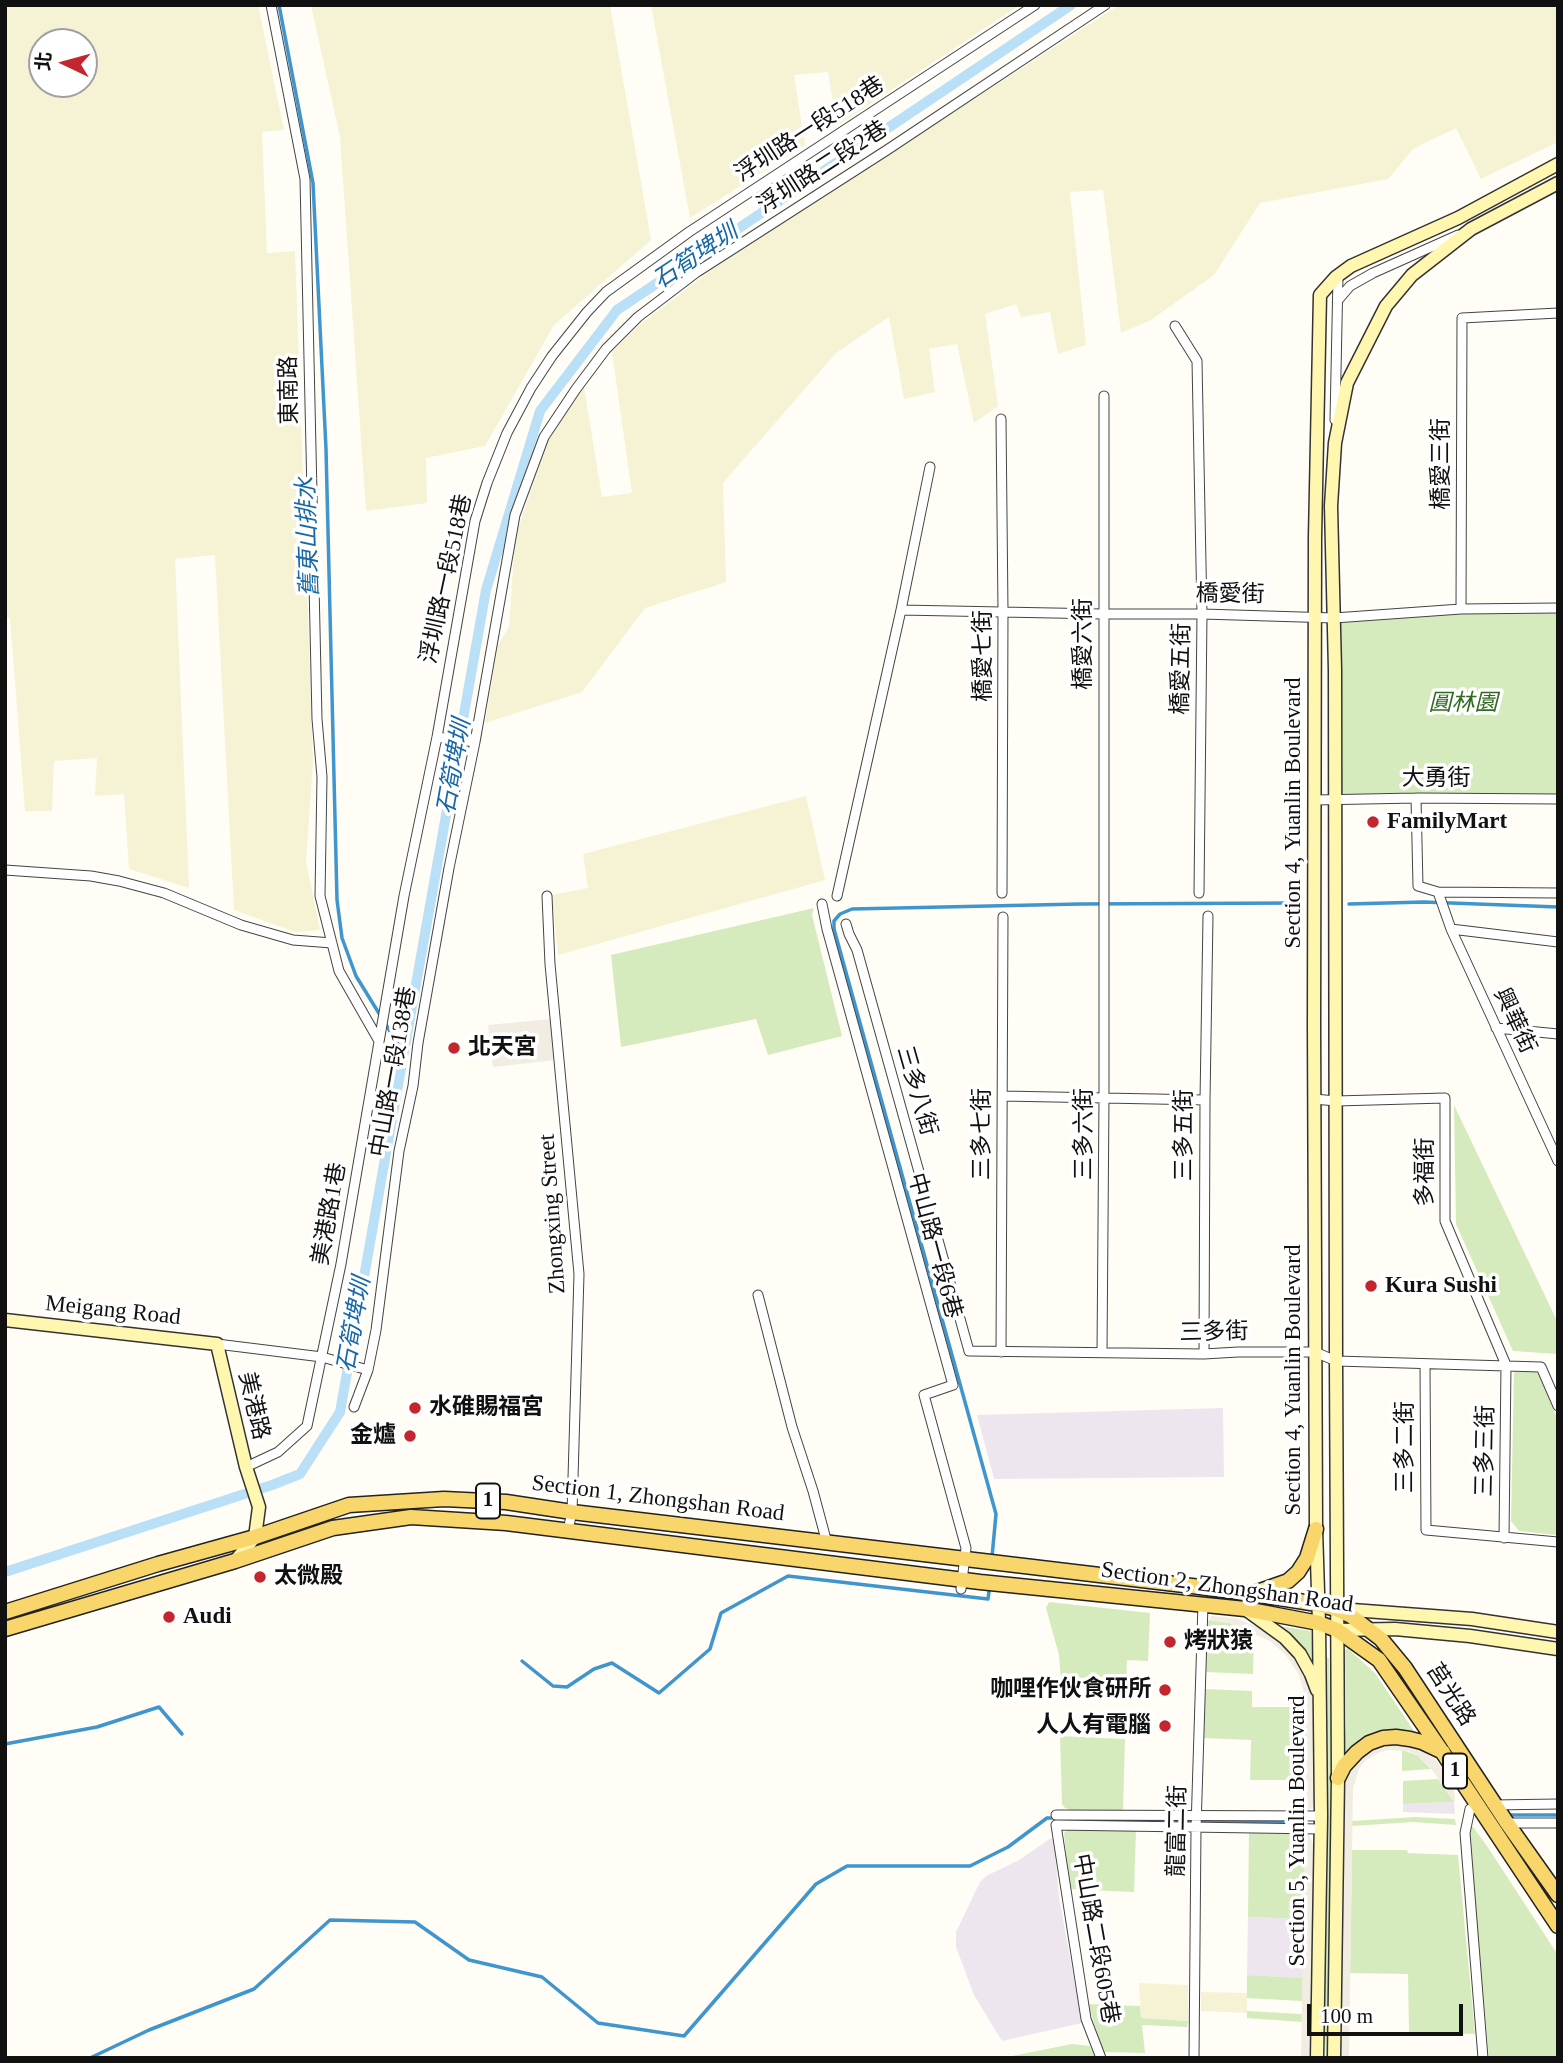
<!DOCTYPE html>
<html>
<head>
<meta charset="utf-8">
<style>
	body { margin:0 }
	#map { position:relative; width:1563px; height:2063px; overflow:hidden; background:#fffdf5; font-family:"Times New Roman","Noto Sans TC",serif }
	canvas { display:block }
	.frame { position:absolute; inset:0; border:7px solid #111; pointer-events:none }
	.north { position:absolute; left:28px; top:28px; width:70px; height:70px; box-sizing:border-box; background:#fff; border:2px solid #a0a0a0; border-radius:50%; rotate:275deg; font-size:19px; font-weight:700; line-height:28px; text-align:center; color:#111 }
	.north::after { content:''; display:block; margin:auto; width:24px; height:32px; background:#c4262e; clip-path:polygon(50% 0,100% 100%,50% 72%,0 100%) }
	.scale { position:absolute; left:1307px; top:2004px; width:156px; height:32px; box-sizing:border-box; border:4px solid #111; border-top:0; padding-left:9px; font-size:21px; line-height:24px; white-space:nowrap; color:#111; -webkit-text-stroke:5px #fff; paint-order:stroke }
</style>
</head>
<body>
<div id="map">
<canvas width="1563" height="2063"></canvas>
<div class="frame"></div>
<div class="north">北</div>
<div class="scale">100 m</div>
</div>
<script>
const ctx = document.querySelector('canvas').getContext('2d');
ctx.lineJoin = 'round';
function paint(path, color) {
  ctx.fillStyle = color;
  ctx.fill(path, 'evenodd');
}
function toPath(rows) {
  const path = new Path2D();
  for (const r of rows) {
    path.moveTo(r[0], r[1]);
    for (let i = 2; i < r.length; i += 2) path.lineTo(r[i], r[i + 1]);
  }
  return path;
}
function strokePath(path, color, width, dash) {
  ctx.strokeStyle = color;
  ctx.lineWidth = width;
  ctx.lineCap = dash ? 'butt' : 'round';
  ctx.setLineDash(dash || []);
  ctx.stroke(path);
}
function write(font, color, halo, rows, align = 'center') {
  ctx.font = font + ' "Times New Roman","Noto Sans TC",serif';
  ctx.lineWidth = 7;
  ctx.setLineDash([]);
  ctx.textBaseline = 'middle';
  ctx.strokeStyle = halo;
  ctx.fillStyle = color;
  for (const [text, x, y, turn = 0] of rows) {
    ctx.save();
    ctx.translate(x, y);
    ctx.rotate((+turn || 0) * Math.PI / 180);
    ctx.textAlign = isNaN(turn) ? turn : align;
    if (halo) ctx.strokeText(text, 0, 0);
    ctx.fillText(text, 0, 0);
    ctx.restore();
  }
}
paint(toPath([
	[1223,1408,1224,1477,994,1479,977,1415],
	[1454,1802,1455,1814,1403,1812,1403,1804],
	[1051,1838,1054,1840,1059,1897,1082,2023,1002,2041,974,1995,956,1947,956,1932,980,1882,986,1876,1019,1860],
	[1248,1917,1304,1919,1303,1978,1247,1975]
]), '#eee6ef');
paint(toPath([
	[5,5,258,5,284,130,262,132,267,253,295,251,313,763,306,862,320,930,295,932,234,910,215,555,175,559,189,888,129,869,124,794,95,796,97,758,54,761,52,811,25,811,10,618,5,617],
	[84,42,84,84,42,84,42,42],
	[311,5,610,5,651,240,554,325,485,446,426,458,427,503,366,511,340,137],
	[651,5,1020,5,837,126,828,72,794,75,805,145,690,218],
	[1119,5,1558,5,1558,49,1556,51,1558,55,1558,142,1481,179,1456,128,1413,149,1388,179,1260,203,1214,275,1151,320,1121,333,1103,190,1070,192,1086,345,1058,354,1050,312,1021,317,1016,304,985,314,998,406,974,423,957,344,929,349,935,392,904,399,889,317,836,353,723,483,726,582,645,608,582,692,485,723,498,645,509,627,515,538,549,437,584,387,602,497,632,493,612,352,641,324,711,270],
	[806,796,825,880,558,955,552,895,588,888,583,854],
	[1139,1983,1188,1985,1188,2021,1141,2018],
	[1201,1992,1247,1993,1247,2013,1201,2011]
]), '#f6f3d4');
paint(toPath([
	[1558,608,1558,799,1336,801,1334,618],
	[814,908,812,915,842,1036,768,1055,756,1019,621,1047,611,955],
	[1454,1105,1558,1323,1558,1354,1513,1351,1456,1224],
	[1516,1369,1536,1369,1558,1420,1558,1535,1519,1531,1511,1521,1514,1373],
	[1049,1602,1150,1613,1148,1661,1127,1660,1126,1685,1061,1683,1059,1655,1046,1608],
	[1209,1620,1229,1623,1254,1633,1253,1674,1205,1672,1206,1625],
	[1279,1626,1311,1631,1314,1662,1310,1663],
	[1347,1648,1375,1673,1416,1734,1344,1756,1346,1724,1345,1650],
	[1327,1657,1329,1658,1331,1732,1333,1754,1328,2058,1326,2058,1324,2013],
	[1205,1689,1252,1691,1252,1707,1307,1707,1306,1780,1250,1780,1251,1740,1204,1738],
	[1060,1736,1125,1739,1123,1811,1071,1810,1065,1808,1062,1804],
	[1402,1750,1417,1755,1431,1769,1402,1771],
	[1438,1779,1454,1802,1403,1804,1403,1781],
	[1416,1817,1455,1819,1456,1825,1412,1822,1352,1826,1352,1821],
	[1468,1823,1473,1827,1485,1843,1558,1955,1558,2058,1489,2058],
	[1070,1828,1136,1829,1134,1892,1069,1889,1064,1833],
	[1249,1831,1305,1833,1304,1919,1248,1917],
	[1352,1850,1407,1850,1408,1853,1458,1855,1475,2034,1409,2032,1408,1974,1350,1973],
	[1247,1975,1303,1978,1302,2001,1247,1998],
	[1088,2004,1140,2006,1141,2018,1188,2021,1187,2027,1142,2025,1145,2053,1103,2052],
	[1247,2011,1302,2014,1302,2022,1247,2018],
	[1072,2044,1090,2046,1095,2058,1013,2058,1012,2056]
]), '#d5ebbd');
paint(toPath([
	[552,1019,556,1060,493,1067,488,1025],
	[1211,1616,1236,1618,1271,1633,1292,1651,1310,1684,1314,1706,1314,1800,1313,1806,1308,1812,1305,1812,1307,1703,1299,1675,1286,1655,1270,1641,1229,1623,1209,1620],
	[1410,1743,1436,1760,1454,1786,1455,1803,1430,1767,1417,1755,1408,1751,1389,1750,1380,1752,1365,1761,1359,1769,1353,1789,1349,2058,1340,2058,1344,1796,1347,1775,1350,1768,1377,1744],
	[1305,1833,1309,1834,1313,1844,1311,2013,1309,2058,1301,2058]
]), '#f1ede2');
strokePath(toPath([
	[279,5,313,183,326,449,337,900,342,938,356,976,404,1054],
	[1349,904,1424,902,1558,907],
	[992,1557,996,1514,834,929,834,921,840,914,852,909,1080,904,1297,903],
	[522,1661,553,1686,567,1687,594,1669,612,1663,659,1693,710,1649,721,1613,788,1576,988,1599,990,1585],
	[5,1744,97,1727,159,1707,182,1734],
	[1507,1815,1558,1815],
	[1176,1820,1300,1822],
	[90,2058,149,2030,254,1989,330,1920,415,1922,469,1960,542,1977,598,2023,684,2036,816,1884,847,1866,970,1866,1008,1847,1047,1818,1056,1818]
]), '#3f96cf', 3.5);
strokePath(toPath([
	[5,1572,272,1485,300,1474,340,1412,486,590,540,411,617,310,1071,5]
]), '#b9e0f7', 10);
const street = toPath([
	[271,5,305,179,317,719,322,777,320,896,339,971,379,1041],
	[1338,300,1350,286,1373,273,1458,235],
	[1175,326,1197,361,1202,614,1199,893],
	[1001,419,1003,611,1002,893],
	[1335,420,1338,276],
	[1461,609,1462,318,1558,313],
	[901,610,1103,614,1202,614,1334,618,1461,609,1558,608],
	[437,737,475,742],
	[1416,798,1418,886,1438,892,1451,929,1558,1161],
	[1315,800,1416,798,1558,799],
	[5,870,91,876,119,881,164,893,241,925,293,940,332,943],
	[1438,892,1558,893],
	[547,896,550,964,579,1274,572,1512,568,1530],
	[837,896,901,610,930,467],
	[822,904,827,929,953,1385,924,1395,966,1548,961,1589],
	[846,924,849,934,857,950,969,1351,1204,1354,1238,1352,1315,1352,1336,1361,1541,1367,1558,1406],
	[1451,929,1558,942],
	[1496,1028,1558,1034],
	[1003,1096,1205,1100],
	[1314,1099,1336,1101,1445,1098,1445,1221,1506,1365,1504,1538],
	[758,1295,792,1427,813,1491,827,1543],
	[217,1344,322,1357,368,1370],
	[1001,1352,1003,917],
	[1102,1352,1104,1098,1104,396],
	[1204,1354,1205,1100,1208,916],
	[1425,1365,1426,1530,1558,1542],
	[354,1407,368,1370,376,1330,399,1151,413,1086,418,1043,449,868,475,742,515,515,544,437,576,389,606,349,638,317,697,272,887,150,1105,5],
	[246,1467,278,1452,307,1426,341,1264,404,896,437,737,475,521,487,483,507,433,531,388,552,356,587,312,606,292,689,232,1035,5],
	[1479,1804,1470,1809,1465,1833,1483,2058],
	[1493,1805,1558,1804],
	[1056,1815,1321,1816],
	[1506,1823,1558,1823],
	[1101,2058,1086,2019,1056,1825,1321,1829],
	[1194,2058,1196,1828,1203,1604]
]);
const secondary = toPath([
	[5,1320,217,1344,246,1467,259,1507,255,1537,235,1561],
	[1245,1609,1285,1638,1300,1654,1311,1674,1317,1690],
	[1339,1609,1472,1619,1558,1632],
	[1337,1630,1395,1629,1470,1636,1558,1649],
	[1317,2058,1321,1816,1319,1623,1316,1529,1314,1024,1315,537,1320,295,1336,277,1351,266,1458,218,1558,164],
	[1334,2058,1338,1778,1336,1361,1335,670,1331,506,1335,443,1347,383,1386,306,1412,275,1471,229,1558,183]
]);
const primary = toPath([
	[1254,1593,1288,1581,1298,1572,1307,1558,1316,1529],
	[5,1612,158,1564,255,1537,349,1505,444,1499,506,1502,572,1512,1242,1592,1317,1604,1336,1609,1351,1616,1381,1639,1405,1668,1507,1823,1558,1895],
	[5,1629,235,1561,333,1528,411,1517,506,1523,980,1582,1245,1609,1319,1623,1337,1630,1379,1660,1443,1753,1558,1926],
	[1338,1778,1344,1766,1357,1752,1369,1743,1383,1738,1396,1737,1410,1739,1422,1742,1443,1752]
]);
strokePath(street, '#444', 11);
strokePath(secondary, '#333', 15);
strokePath(primary, '#222', 17);
strokePath(street, '#fff', 9);
strokePath(secondary, '#fff6b0', 12);
strokePath(primary, '#f9d66b', 14);
for (const [x, y, r, color] of [
	[1373,822,7,"#c4262e"],
	[454,1048,7,"#c4262e"],
	[1371,1286,7,"#c4262e"],
	[415,1408,7,"#c4262e"],
	[410,1436,7,"#c4262e"],
	[260,1577,7,"#c4262e"],
	[169,1617,7,"#c4262e"],
	[1170,1642,7,"#c4262e"],
	[1165,1690,7,"#c4262e"],
	[1165,1726,7,"#c4262e"]
]) {
  const dot = new Path2D();
  dot.arc(x, y, r, 0, 2 * Math.PI);
  ctx.fillStyle = color;
  ctx.fill(dot);
  strokePath(dot, '#fff', 2.5);
}
for (const [x, y, w] of [
	[488,1501,24],
	[1455,1771,24]
]) {
  const box = new Path2D();
  box.roundRect(x - w / 2, y - 17.5, w, 35, 5);
  ctx.fillStyle = '#fff';
  ctx.fill(box);
  strokePath(box, '#111', 2);
}
write('bold 21px', '#111', null, [
	["1",488,1501],
	["1",1455,1771]
]);
write('23px', '#111', '#fff', [
	["浮圳路一段518巷",810,130,-33],
	["浮圳路二段2巷",823,168,-33],
	["東南路",290,390,-91],
	["橋愛三街",1442,464,-90],
	["浮圳路一段518巷",447,579,-78],
	["橋愛街",1230,595,1],
	["橋愛六街",1084,644,-90],
	["橋愛七街",984,656,-90],
	["橋愛五街",1182,669,-89],
	["大勇街",1436,779],
	["Section 4, Yuanlin Boulevard",1294,813,-90],
	["興華街",1514,1021,65],
	["中山路一段138巷",394,1072,-80],
	["三多八街",916,1091,74],
	["三多七街",983,1134,-90],
	["三多六街",1085,1134,-90],
	["三多五街",1185,1135,-90],
	["多福街",1426,1172,-90],
	["美港路1巷",330,1214,-80],
	["Zhongxing Street",553,1214,-94],
	["中山路一段6巷",934,1246,75],
	["Meigang Road",113,1311,6],
	["三多街",1214,1333,-1],
	["Section 4, Yuanlin Boulevard",1294,1380,-90],
	["美港路",253,1406,77],
	["三多二街",1406,1447,-90],
	["三多三街",1486,1451,-89],
	["Section 1, Zhongshan Road",658,1499,7],
	["Section 2, Zhongshan Road",1227,1588,8],
	["莒光路",1450,1695,57],
	["龍富二街",1178,1831,-89],
	["Section 5, Yuanlin Boulevard",1298,1831,-90],
	["中山路二段605巷",1095,1939,80]
]);
write('italic 23px', '#2f6b1f', '#fff', [
	["圓林園",1463,704]
]);
write('bold 23px', '#111', '#fff', [
	["FamilyMart",1387,822],
	["北天宮",468,1048],
	["Kura Sushi",1385,1286],
	["水碓賜福宮",429,1408],
	["金爐",396,1436,"right"],
	["太微殿",274,1577],
	["Audi",183,1617],
	["烤狀猿",1184,1642],
	["咖哩作伙食研所",1151,1690,"right"],
	["人人有電腦",1151,1726,"right"]
], 'left');
write('italic 24px', '#1768a6', '#fff', [
	["石筍埤圳",696,257,-34],
	["舊東山排水",309,537,-92],
	["石筍埤圳",455,767,-80],
	["石筍埤圳",355,1325,-80]
]);
</script>
</body>
</html>
